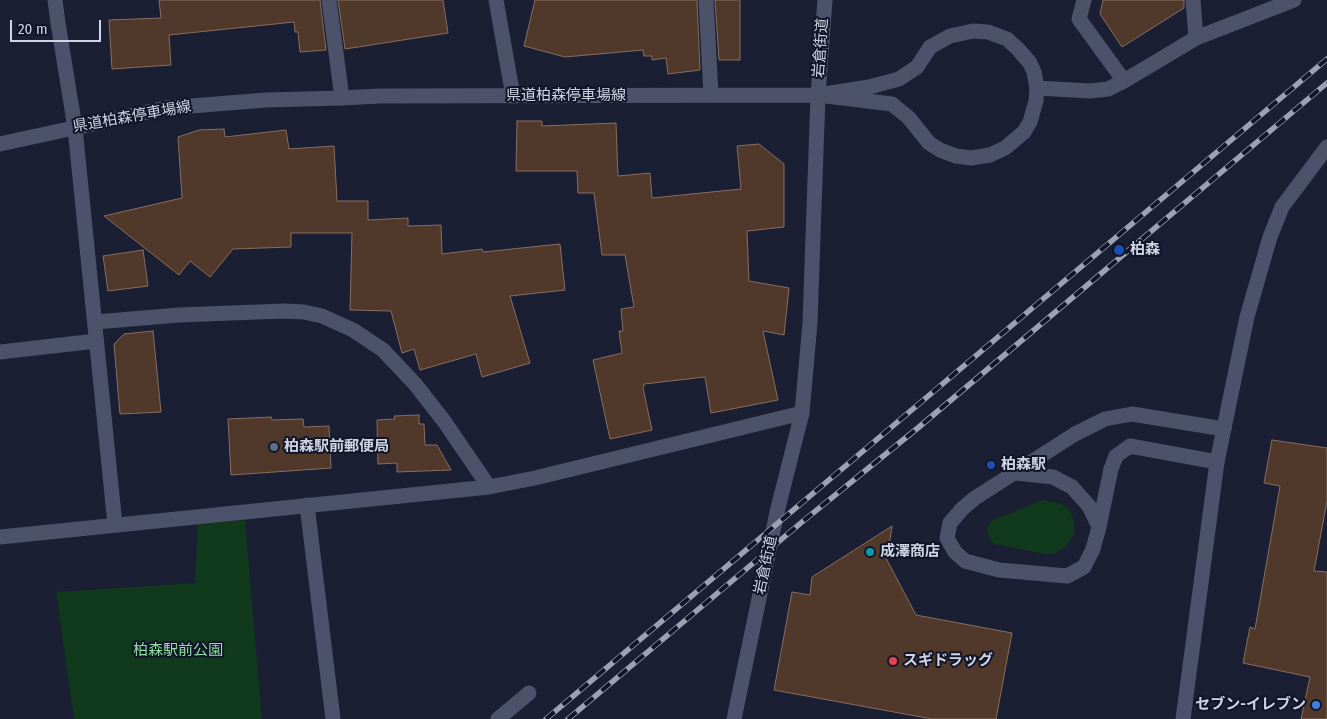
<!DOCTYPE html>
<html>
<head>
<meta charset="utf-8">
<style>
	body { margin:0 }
	#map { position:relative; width:1327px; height:719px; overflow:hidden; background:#1a1f34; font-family:"Fira Sans Condensed",sans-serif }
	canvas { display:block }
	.scale { position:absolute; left:10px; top:20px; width:91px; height:22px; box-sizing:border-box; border:2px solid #d0d4e3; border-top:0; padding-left:6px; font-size:15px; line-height:18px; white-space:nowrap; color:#d0d4e3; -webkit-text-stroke:4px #11152a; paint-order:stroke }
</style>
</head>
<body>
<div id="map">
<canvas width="1327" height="719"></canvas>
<div class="scale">20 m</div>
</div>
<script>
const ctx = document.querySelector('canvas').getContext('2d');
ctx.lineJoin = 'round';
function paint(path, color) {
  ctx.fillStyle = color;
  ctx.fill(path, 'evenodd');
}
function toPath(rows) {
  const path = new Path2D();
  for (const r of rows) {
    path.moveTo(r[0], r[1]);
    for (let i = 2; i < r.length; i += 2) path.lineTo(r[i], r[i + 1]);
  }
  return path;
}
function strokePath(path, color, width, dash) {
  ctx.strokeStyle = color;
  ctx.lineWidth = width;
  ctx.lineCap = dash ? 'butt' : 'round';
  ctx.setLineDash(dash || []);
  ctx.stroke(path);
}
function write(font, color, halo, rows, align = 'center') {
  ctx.font = font + ' "Fira Sans Condensed","Noto Sans JP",sans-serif';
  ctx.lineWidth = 4;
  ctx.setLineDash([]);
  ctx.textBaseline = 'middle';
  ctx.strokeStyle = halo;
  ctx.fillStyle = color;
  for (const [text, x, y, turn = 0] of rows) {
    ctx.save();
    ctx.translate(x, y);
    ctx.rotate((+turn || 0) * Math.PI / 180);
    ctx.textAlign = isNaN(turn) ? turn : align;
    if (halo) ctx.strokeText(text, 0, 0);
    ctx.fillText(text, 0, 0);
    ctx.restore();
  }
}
paint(toPath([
	[1043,500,1059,503,1066,507,1071,513,1074,521,1074,534,1066,547,1053,554,1045,554,995,544,990,540,987,529,991,521],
	[245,520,262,719,74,719,56,592,195,583,198,524]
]), '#11391b');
const building = toPath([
	[159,0,320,0,326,50,300,52,298,32,295,32,294,22,169,35,171,65,112,69,109,20,161,18,159,0],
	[338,0,443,0,448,33,345,49,338,0],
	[535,0,697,0,700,70,668,74,666,58,652,60,652,56,644,56,643,50,565,57,524,46,535,0],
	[715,0,740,0,740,60,719,60,715,0],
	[1103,0,1184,0,1184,8,1122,47,1100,14,1103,0],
	[517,121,542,121,542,126,616,123,618,176,650,173,652,198,741,189,737,146,759,144,784,164,784,227,747,231,749,281,789,288,784,335,763,331,778,400,711,413,705,377,644,384,644,387,643,388,652,430,610,439,593,360,622,353,619,331,623,331,621,309,634,307,625,255,602,255,594,193,578,193,577,171,516,171,517,121],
	[224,129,225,137,286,130,289,149,334,146,337,201,368,201,368,220,408,218,408,226,441,225,442,254,482,249,483,252,560,244,565,290,510,296,530,363,482,377,476,354,420,370,414,349,402,353,391,311,350,310,352,233,291,233,291,247,233,249,210,277,190,261,179,275,104,216,182,198,178,137,199,130,224,129],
	[143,250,148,286,108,291,103,256,143,250],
	[153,331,161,412,120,414,114,344,124,334,153,331],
	[419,415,419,424,424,424,425,445,437,445,451,470,397,472,397,463,378,464,377,420,395,419,394,416,419,415],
	[271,417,272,420,303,419,304,427,329,426,331,468,231,475,228,419,271,417],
	[1272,440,1327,448,1327,501,1314,571,1327,572,1327,719,1301,719,1310,677,1243,663,1250,627,1255,629,1280,486,1264,483,1272,440],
	[892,526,887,560,916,615,1012,633,996,719,932,719,774,690,792,592,810,595,812,577,892,526]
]);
paint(building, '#50382a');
strokePath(building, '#896e5f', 1);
strokePath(toPath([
	[55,0,58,23,75,128,115,525],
	[329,0,342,98],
	[496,0,513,96],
	[706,0,711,95],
	[1084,0,1079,19,1124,81],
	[1193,0,1196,38],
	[973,31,988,32,1007,39,1018,49,1030,63,1034,72,1037,88,1036,101,1030,122,1024,132,1005,148,990,155,971,158,956,156,940,150,929,143,909,118,892,104,818,95,869,87,899,79,917,67,930,47,950,36,973,31],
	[1037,88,1090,91,1108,89,1124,81,1196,38,1294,0],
	[95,322,179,315,284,311,304,312,322,316,353,330,383,350,415,384,444,421,489,487],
	[0,352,96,341],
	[1217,462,1130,446,1116,456,1111,469,1099,527,1093,549,1084,567,1067,576,999,570,965,561,955,552,947,538,950,523,962,509,975,498,1075,434,1105,419,1132,414,1224,429],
	[1016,473,1053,477,1072,487,1089,506,1099,527],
	[307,505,333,719],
	[0,537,489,487,535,478,802,413],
	[498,719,529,693]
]), '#4c526a', 15);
strokePath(toPath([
	[0,144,166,108,266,100,342,98,380,96,818,95],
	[734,719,777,512,802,413,810,323,818,95,825,0],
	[1183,719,1217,462,1247,317,1270,237,1282,207,1327,147]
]), '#4c526a', 15);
const rail = toPath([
	[546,719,1327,59],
	[568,719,802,522,919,427,1327,83]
]);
strokePath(rail, '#9da1b2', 5.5);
strokePath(rail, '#11152a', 4, [11]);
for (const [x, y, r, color] of [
	[1119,250,6,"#1a4fb4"],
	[274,447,5,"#5c6f8a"],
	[991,465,5,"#1a4fb4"],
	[870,552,5,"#0f9aa8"],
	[893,661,5,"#e0444e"],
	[1316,705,5,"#3f7fe0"]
]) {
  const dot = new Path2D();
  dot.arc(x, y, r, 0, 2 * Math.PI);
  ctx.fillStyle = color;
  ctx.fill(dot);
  strokePath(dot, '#11152a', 2);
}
write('15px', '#d0d4e3', '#11152a', [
	["岩倉街道",821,48,-86],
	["県道柏森停車場線",566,96],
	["県道柏森停車場線",132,117,-10],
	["岩倉街道",766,565,-78]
]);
write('bold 15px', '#d0d4e3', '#11152a', [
	["柏森",1130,250],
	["柏森駅前郵便局",284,447],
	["柏森駅",1001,465],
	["成澤商店",880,552],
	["スギドラッグ",903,661],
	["セブン-イレブン",1306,705,"right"]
], 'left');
write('15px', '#8ee09d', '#11152a', [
	["柏森駅前公園",178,651]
]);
</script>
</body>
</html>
